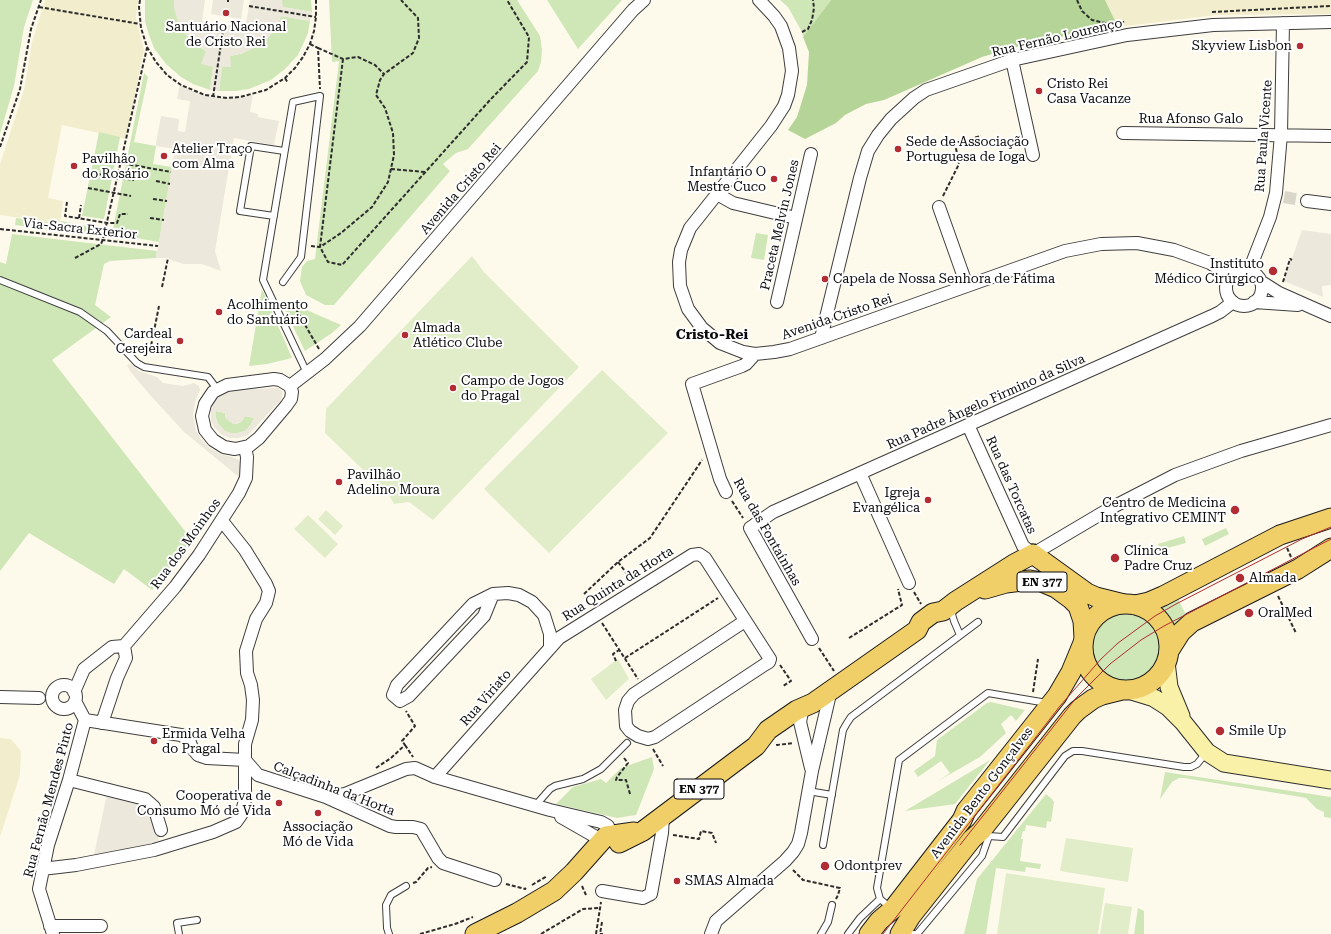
<!DOCTYPE html>
<html>
<head>
<meta charset="utf-8">
<style>
	body { margin:0 }
	canvas { display:block; background:#fefaeb }
</style>
</head>
<body>
<canvas width="1331" height="934"></canvas>
<script>
const ctx = document.querySelector('canvas').getContext('2d');
ctx.lineJoin = 'round';
function paint(path, color) {
  ctx.fillStyle = color;
  ctx.fill(path, 'evenodd');
}
function toPath(rows) {
  const path = new Path2D();
  for (const r of rows) {
    if (r.length === 3) {
      path.moveTo(r[0] + r[2], r[1]);
      path.arc(r[0], r[1], r[2], 0, 2 * Math.PI);
      continue;
    }
    path.moveTo(r[0], r[1]);
    for (let i = 2; i < r.length; i += 2) path.lineTo(r[i], r[i + 1]);
  }
  return path;
}
function strokePath(path, color, width, dash) {
  ctx.strokeStyle = color;
  ctx.lineWidth = width;
  ctx.lineCap = dash ? 'butt' : 'round';
  ctx.setLineDash(dash || []);
  ctx.stroke(path);
}
function write(font, color, halo, rows, align = 'center') {
  ctx.font = font + ' "Roboto Serif",serif';
  ctx.lineWidth = 4;
  ctx.setLineDash([]);
  ctx.textBaseline = 'middle';
  ctx.strokeStyle = halo;
  ctx.fillStyle = color;
  for (const [text, x, y, turn = 0] of rows) {
    ctx.save();
    ctx.translate(x, y);
    ctx.rotate((+turn || 0) * Math.PI / 180);
    ctx.textAlign = isNaN(turn) ? turn : align;
    if (halo) ctx.strokeText(text, 0, 0);
    ctx.fillText(text, 0, 0);
    ctx.restore();
  }
}
paint(toPath([
	[45,0,138,0,136,18,144,50,126,139,62,125,48,198,63,201,60,224,0,215,0,164,24,90,32,42],
	[1105,0,1331,0,1331,14,1216,15,1118,27],
	[0,738,11,739,21,751,20,775,0,837]
]), '#f2eecd');
paint(toPath([
	[0,0,33,0,24,27,14,86,0,134],
	[145,0,174,0,174,8,201,48,206,51,213,67,210,90,193,84,181,77,166,64,154,48,149,35,145,21],
	[282,0,311,0,312,12,282,7],
	[329,0,517,0,540,36,542,50,541,62,538,71,468,149,456,153,443,164,450,171,334,305,325,305,306,295,300,281,302,267,307,261,315,259,339,61,332,62],
	[547,0,622,0,578,49],
	[780,0,831,0,803,37,802,32,788,7],
	[281,16,310,21,308,33,298,55,285,69,271,80,249,89,235,91,219,91,222,66,230,56,244,53,278,23],
	[144,73,148,77,134,142,156,146,153,164,172,167,159,242,119,235,113,229],
	[99,132,120,137,104,219,82,216],
	[16,218,60,224,61,221,102,229,91,234,15,225],
	[756,233,768,235,764,260,751,258],
	[12,234,157,251,156,258,110,261,104,264,95,305,111,317,52,360,192,540,152,590,124,569,114,584,29,533,0,571,0,262,6,264],
	[262,289,292,358,267,364,249,366],
	[284,300,293,304,341,325,332,333,305,351,281,302],
	[216,411,225,413,225,417,236,424,241,422,245,416,254,418,250,426,245,431,238,433,231,433,225,431,218,424,216,418],
	[1226,528,1229,534,1205,546,1202,539],
	[1184,536,1186,543,1160,550,1158,544],
	[1178,599,1187,617,1171,626,1165,615,1159,609],
	[1126,647,35],
	[991,702,1025,710,1016,721,1011,715,1001,724,1006,733,980,757,938,781,950,773,941,761,918,777,914,771,935,756,937,740,987,703],
	[652,757,654,769,636,815,617,818,556,804,573,787,601,779,606,783,621,768],
	[990,760,955,804,905,811],
	[1165,772,1331,797,1331,818,1324,817,1324,812,1317,809,1306,798,1301,797,1184,778,1179,778,1172,782,1160,799],
	[1046,794,1051,798,1054,802,1051,822,1047,821,1046,828,1026,825,1025,831,1023,831,1021,839,1023,839,1020,861,1041,864,1040,869,1026,867,1025,872,996,868,986,934,964,934,977,879],
	[1138,908,1144,911,1144,934,1134,934]
]), '#cfe6b7');
paint(toPath([
	[831,0,1105,0,1118,27,1037,41,982,57,884,100,866,104,845,115,836,123,805,139,788,130,797,117,807,85,809,52,803,37]
]), '#b4d597');
paint(toPath([
	[472,256,484,272,579,367,433,520,409,502,394,504,389,495,325,433,326,409],
	[602,370,668,433,549,553,484,489],
	[326,510,343,526,335,535,318,519],
	[308,515,338,544,325,558,294,529],
	[618,659,629,679,606,700,591,679],
	[1066,838,1133,848,1128,882,1060,871],
	[1006,873,1105,888,1098,934,997,934],
	[1105,903,1132,907,1128,934,1100,934]
]), '#e1edc8');
paint(toPath([
	[174,0,205,0,202,21,245,28,250,0,282,0,283,7,312,12,311,16,310,21,281,16,278,23,270,36,262,44,244,53,230,56,231,67,222,67,219,91,210,90,213,67,201,64,206,51,192,41,183,32,178,22,174,8],
	[213,0,244,0,241,19,211,14],
	[181,85,197,93,213,97,227,98,240,97,253,94,250,112,258,114,258,117,279,121,274,145,234,138,215,251,221,271,202,264,184,264,173,261,168,258,156,258,175,149,156,146,156,143,161,116,179,119,178,131,185,132,190,101,177,99,179,88],
	[1302,230,1331,234,1331,285,1322,286,1323,297,1284,281],
	[131,364,139,371,157,377,163,383,183,386,194,383,199,386,200,390,196,399,193,414,196,431,202,440,210,448,220,454,232,457,239,460,241,467,240,478,183,431,150,395,130,371,127,365],
	[274,388,279,388,283,392,281,400,248,435,239,438,230,438,222,435,214,427,211,421,211,410,214,401,221,394,233,390],
	[216,411,225,413,226,419,233,424,241,422,245,416,254,418,250,426,245,431,238,433,231,433,225,431,218,424,216,418],
	[108,789,125,792,153,810,159,841,116,852,94,855]
]), '#ece8db');
strokePath(toPath([
	[1284,197,1307,201]
]), '#dad6c9', 12, [12, 6]);
const lane = toPath([
	[274,216,240,211,251,146,284,151],
	[0,280,80,312,107,331,137,363,144,367,208,377,217,389],
	[283,282,301,257,320,96,293,102,263,280,307,373],
	[954,609,952,614,954,621,960,635],
	[808,791,832,795],
	[535,806,550,789,555,786,583,779,601,769,627,743],
	[983,832,989,836,1003,837,1065,756,1073,751,1082,751,1184,767,1191,767,1197,764,1206,753],
	[823,845,843,730,847,723,851,717,978,622],
	[891,908,880,899,877,888,899,760,988,693,1047,703],
	[179,934,177,923,197,920],
	[389,934,387,928,386,905,391,895,406,886],
	[821,934,828,922,832,905],
	[848,934,860,918,880,899],
	[906,934,917,934,982,856,989,836]
]);
const street = toPath([
	[759,0,774,16,781,26,789,48,792,71,788,95,784,106,771,126,690,228,681,250,679,262,680,286,688,309,702,328,720,343,743,352,755,354,774,352,790,349,1065,251,1101,244,1137,243,1174,250,1210,263,1231,276],
	[1012,60,1033,155],
	[1123,133,1331,136],
	[717,194,733,203,796,218],
	[1307,201,1331,204],
	[939,207,967,286],
	[1244,288,18],
	[1249,271,1270,217,1276,193,1281,134,1283,23],
	[1260,281,1279,293,1331,316],
	[777,302,811,154],
	[1254,302,1298,305],
	[821,338,860,178,868,151,878,135,891,119,914,98,926,90,1012,60,1127,35,1213,25,1331,22],
	[274,379,280,380,290,386,292,392,291,399,286,406,259,438,249,446,235,449,224,447,213,440,205,430,202,416,205,404,213,392,227,385,274,379],
	[290,386,325,359,360,326,633,10,644,0],
	[968,425,1023,546,1033,554,1109,509,1175,475,1241,451,1331,425],
	[860,473,909,583],
	[726,492,720,479,692,384,742,366,746,364,755,354],
	[493,594,484,616,409,696,400,701,393,695,397,685,473,604,493,594,508,593,519,595,532,602,544,615,550,634,550,647],
	[812,639,750,528,773,512,1212,316,1220,312,1233,302],
	[64,697,12],
	[74,692,84,669,112,647,124,646,175,587,199,555,239,493,246,478,247,457,245,447],
	[0,697,39,698],
	[75,701,85,720,181,735,189,740,192,748,198,755,207,758,245,760],
	[803,707,800,722,811,768],
	[102,723,117,678,126,658,124,646],
	[245,760,258,775,326,797,390,826,396,827,413,827,421,829,438,858,443,863,495,880],
	[435,777,559,638,692,555,699,554,705,558,770,659,769,662,764,665,655,737,648,739,638,736,630,731,626,726,625,710,628,701,634,694,745,621],
	[69,780,145,799,154,807,161,830],
	[326,797,345,794,406,769,415,768,435,777,550,810,601,822,608,826,610,835],
	[561,817,603,841],
	[42,869,76,865,154,850,213,832,236,822,241,815,245,800,245,744,252,720,253,700,251,685,247,673,246,651,256,619,266,603,269,591,266,584,245,550,222,521],
	[602,891,643,898,651,894,662,833,663,816],
	[50,926,101,926],
	[53,934,39,889,48,845,69,780,85,720],
	[711,934,716,921,785,861,793,852,798,844,801,833,812,771,831,690]
]);
const secondary = toPath([
	[1166,662,1169,687,1181,716],
	[1128,690,1154,698,1168,707,1183,722,1207,752,1224,763,1331,780]
]);
const primary = toPath([
	[985,589,1006,583,1030,580,1042,582,1056,588,1071,599,1078,606,1083,621,1084,638],
	[1126,647,43],
	[1135,605,1149,602,1163,596,1280,535,1331,518],
	[1169,651,1181,632,1192,622,1298,569,1331,548],
	[619,843,643,831,756,746,768,730,797,710,813,703,917,630,921,622,933,613,943,611,956,601,1014,564,1033,554,1087,593,1096,597,1124,604],
	[475,934,517,913,554,891,574,872,606,836,634,832],
	[869,934,879,921,893,909,962,820,966,811,1057,696,1071,672,1083,643],
	[900,934,911,916,972,839,981,831,1072,716,1078,710,1093,699,1102,695,1122,690]
]);
strokePath(lane, '#3e3e3e', 8);
strokePath(street, '#3e3e3e', 14);
strokePath(secondary, '#2d2d2d', 19);
strokePath(primary, '#1c1c1c', 21);
strokePath(toPath([
	[140,0,139,7,141,28,147,47,156,62,167,75,181,85,205,95,227,98,240,97,266,90,285,78,295,68,303,57,310,44,314,31,316,17,316,0],
	[1077,0,1082,11,1092,20,1105,23,1125,22],
	[228,2,228,0],
	[249,6,316,17],
	[39,7,140,24],
	[1212,12,1331,6],
	[802,32,808,29,812,20,814,8,813,0],
	[310,44,318,48,320,89],
	[318,48,343,59,358,57,375,65,384,74],
	[343,59,320,247,328,262,342,265,490,100,527,62,529,37,507,0],
	[285,78,288,83],
	[213,97,224,24],
	[0,147,20,89,31,29,41,0],
	[94,158,171,172],
	[391,169,425,172],
	[91,173,134,180],
	[156,181,170,184],
	[88,188,131,196],
	[943,196,959,164,955,143,981,136],
	[153,199,167,201],
	[67,202,65,216,107,223,117,223,120,214,128,214],
	[79,218,81,205],
	[150,218,164,220],
	[0,229,158,246],
	[311,246,320,247,341,233,372,207,388,182,394,155,393,133,385,108,376,95,380,80,384,74,413,53,419,38,418,18,401,0],
	[75,258,101,244,103,239,147,48],
	[1283,282,1290,259,1292,260],
	[162,287,168,258],
	[293,304,319,349],
	[150,351,159,306],
	[732,501,743,518],
	[1287,548,1291,557],
	[618,562,631,579],
	[914,592,921,604],
	[584,594,618,562,650,538,702,460],
	[1278,596,1296,633],
	[602,623,638,679],
	[849,638,902,605,898,589],
	[819,648,834,671],
	[625,658,718,598],
	[616,661,613,654,619,650],
	[780,665,791,681,783,686],
	[1033,692,1038,659],
	[777,744,777,745,793,743],
	[405,745,413,757],
	[653,749,663,766],
	[624,758,628,763,617,777,616,780,626,780,630,794],
	[376,768,391,758,405,745,402,741,415,726,406,711],
	[673,835,699,839,701,831,712,833,716,843],
	[793,870,803,880,840,888,838,895,836,899],
	[413,883,416,882,428,868,432,867],
	[506,884,525,889,526,888],
	[532,885,547,876],
	[582,886,586,895],
	[602,922,600,934,603,934],
	[420,934,455,924,473,917],
	[541,934,583,909,600,908],
	[596,934,601,902]
]), '#2d2d2d', 2, [4, 2]);
strokePath(lane, '#fff', 6);
strokePath(street, '#fff', 12);
strokePath(secondary, '#faf1a9', 17);
strokePath(primary, '#f0ce68', 19);
strokePath(toPath([
	[960,845,1076,698,1110,664,1141,640,1164,626,1331,539],
	[883,934,1060,706,1101,659,1118,643,1155,616,1176,604,1302,539,1331,527]
]), '#b22c33', 1);
for (const [x, y, r, color] of [
	[226,13,4,"#b22c33"],
	[1300,46,4,"#b22c33"],
	[1039,91,4,"#b22c33"],
	[898,149,4,"#b22c33"],
	[164,156,4,"#b22c33"],
	[74,166,4,"#b22c33"],
	[774,179,4,"#b22c33"],
	[1273,271,5,"#b22c33"],
	[825,279,4,"#b22c33"],
	[219,312,4,"#b22c33"],
	[405,335,4,"#b22c33"],
	[180,341,4,"#b22c33"],
	[453,388,4,"#b22c33"],
	[339,482,4,"#b22c33"],
	[928,500,4,"#b22c33"],
	[1235,510,5,"#b22c33"],
	[1115,558,5,"#b22c33"],
	[1240,578,5,"#b22c33"],
	[1249,613,5,"#b22c33"],
	[1220,731,5,"#b22c33"],
	[154,741,4,"#b22c33"],
	[279,803,4,"#b22c33"],
	[318,813,4,"#b22c33"],
	[825,866,5,"#b22c33"],
	[677,881,4,"#b22c33"]
]) {
  const dot = new Path2D();
  dot.arc(x, y, r, 0, 2 * Math.PI);
  ctx.fillStyle = color;
  ctx.fill(dot);
  strokePath(dot, '#fff', 1.5);
}
for (const [x, y, w] of [
	[1042,582,50],
	[699,789,50]
]) {
  const box = new Path2D();
  box.roundRect(x - w / 2, y - 10, w, 20, 3);
  ctx.fillStyle = '#fff';
  ctx.fill(box);
  strokePath(box, '#0b0b0b', 1);
}
write('bold 12px', '#0b0b0b', null, [
	["EN 377",1042,582],
	["EN 377",699,789]
]);
write('13px', '#0b0b0b', '#fff', [
	["Santuário Nacional",226,27,"center"],
	["de Cristo Rei",226,42,"center"],
	["Skyview Lisbon",1292,46,"right"],
	["Cristo Rei",1047,84],
	["Casa Vacanze",1047,99],
	["Sede de Associação",906,142],
	["Portuguesa de Ioga",906,157],
	["Atelier Traço",172,149],
	["com Alma",172,164],
	["Pavilhão",82,159],
	["do Rosário",82,174],
	["Infantário O",766,172,"right"],
	["Mestre Cuco",766,187,"right"],
	["Instituto",1264,264,"right"],
	["Médico Cirúrgico",1264,279,"right"],
	["Capela de Nossa Senhora de Fátima",833,279],
	["Acolhimento",227,305],
	["do Santuário",227,320],
	["Almada",413,328],
	["Atlético Clube",413,343],
	["Cardeal",172,334,"right"],
	["Cerejeira",172,349,"right"],
	["Campo de Jogos",461,381],
	["do Pragal",461,396],
	["Pavilhão",347,475],
	["Adelino Moura",347,490],
	["Igreja",920,493,"right"],
	["Evangélica",920,508,"right"],
	["Centro de Medicina",1226,503,"right"],
	["Integrativo CEMINT",1226,518,"right"],
	["Clínica",1124,551],
	["Padre Cruz",1124,566],
	["Almada",1249,578],
	["OralMed",1258,613],
	["Smile Up",1229,731],
	["Ermida Velha",162,734],
	["do Pragal",162,749],
	["Cooperativa de",271,796,"right"],
	["Consumo Mó de Vida",271,811,"right"],
	["Associação",318,827,"center"],
	["Mó de Vida",318,842,"center"],
	["Odontprev",834,866],
	["SMAS Almada",685,881]
], 'left');
write('13px', '#0b0b0b', '#fff', [
	["Rua Fernão Lourenço",1057,38,-13],
	["Rua Afonso Galo",1191,119],
	["Rua Paula Vicente",1264,136,-86],
	["Avenida Cristo Rei",461,189,-49],
	["Praceta Melvin Jones",780,225,-77],
	["Via-Sacra Exterior",80,229,6],
	["Avenida Cristo Rei",837,317,-19],
	["Rua Padre Ângelo Firmino da Silva",986,402,-24],
	["Rua das Torcatas",1011,485,66],
	["Rua das Fontaínhas",767,532,60],
	["Rua dos Moinhos",186,544,-54],
	["Rua Quinta da Horta",618,584,-32],
	["Rua Viriato",486,698,-49],
	["Calçadinha da Horta",334,789,21],
	["Avenida Bento Gonçalves",982,793,-53],
	["Rua Fernão Mendes Pinto",49,800,-75]
]);
write('bold 14px', '#0b0b0b', '#fff', [
	["Cristo-Rei",712,335]
]);
</script>
</body>
</html>
